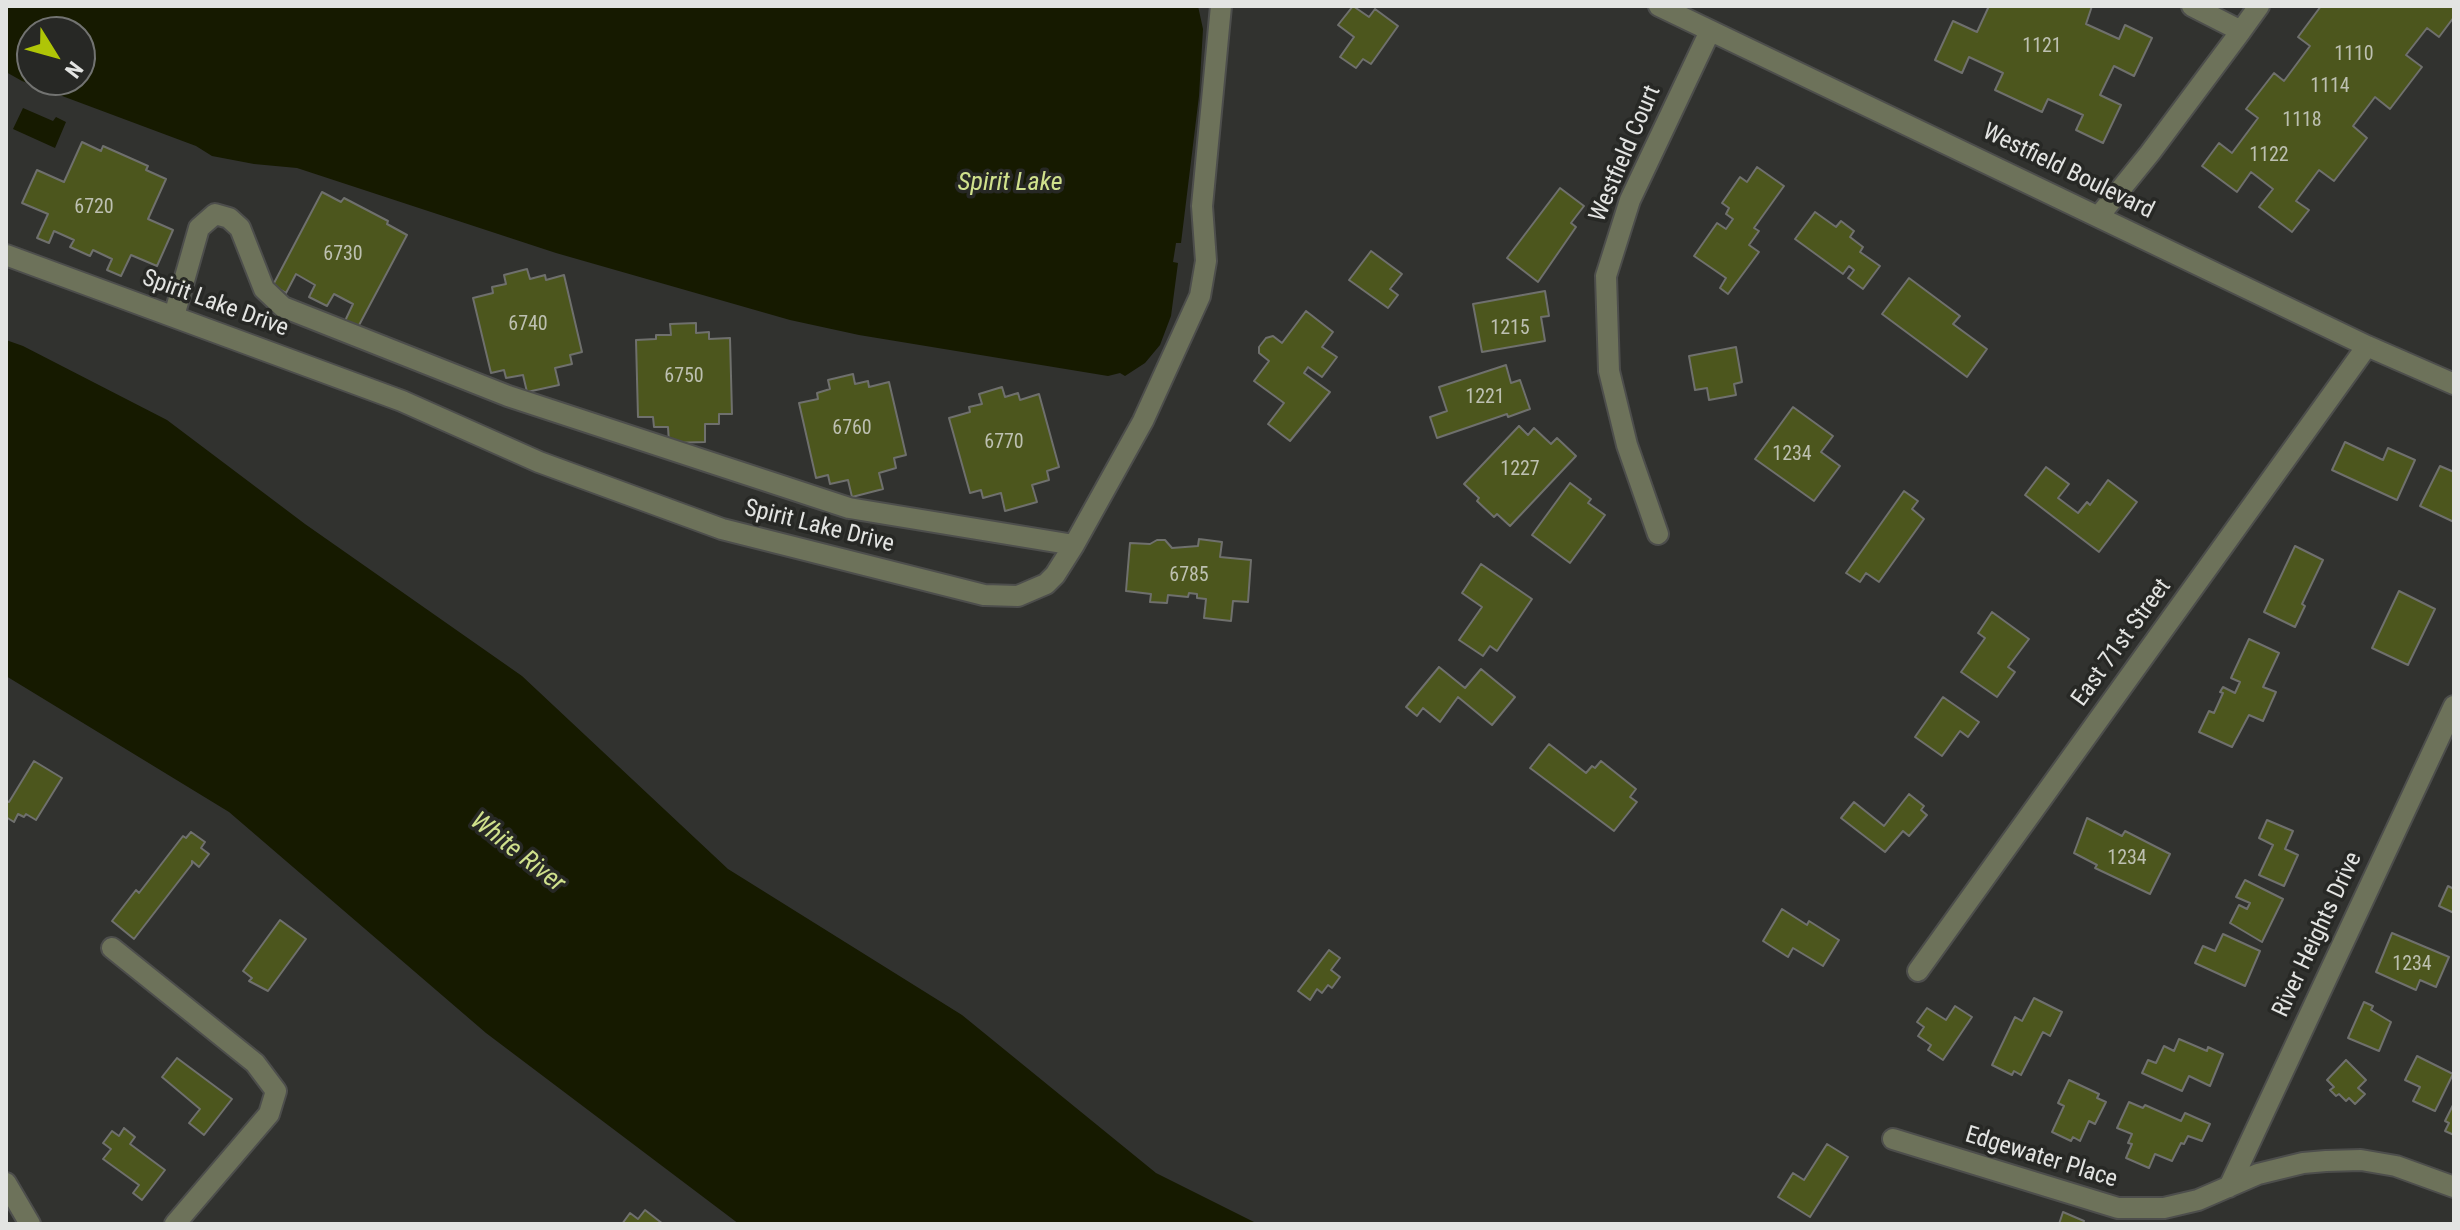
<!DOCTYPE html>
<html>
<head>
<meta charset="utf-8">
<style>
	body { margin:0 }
	#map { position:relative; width:2460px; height:1230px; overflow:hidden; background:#31322f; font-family:"Roboto Condensed",sans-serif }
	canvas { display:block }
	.frame { position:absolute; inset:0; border:8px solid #e3e4e2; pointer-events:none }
	.north { position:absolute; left:16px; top:16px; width:80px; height:80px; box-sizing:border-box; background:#272825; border:2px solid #727371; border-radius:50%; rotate:127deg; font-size:22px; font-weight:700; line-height:32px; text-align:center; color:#e3e4e2 }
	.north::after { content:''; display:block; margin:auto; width:28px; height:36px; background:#afc507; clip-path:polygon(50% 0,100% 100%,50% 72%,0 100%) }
</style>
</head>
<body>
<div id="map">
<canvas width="2460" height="1230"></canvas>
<div class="frame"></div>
<div class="north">N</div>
</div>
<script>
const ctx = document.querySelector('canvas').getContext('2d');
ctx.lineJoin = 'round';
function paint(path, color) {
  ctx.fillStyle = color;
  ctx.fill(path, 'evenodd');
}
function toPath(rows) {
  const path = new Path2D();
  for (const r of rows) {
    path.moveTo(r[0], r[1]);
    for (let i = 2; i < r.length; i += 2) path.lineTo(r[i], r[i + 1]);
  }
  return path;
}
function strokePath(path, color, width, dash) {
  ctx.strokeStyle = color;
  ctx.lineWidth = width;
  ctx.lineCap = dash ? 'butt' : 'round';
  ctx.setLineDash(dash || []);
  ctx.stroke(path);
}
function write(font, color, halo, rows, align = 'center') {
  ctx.font = font + ' "Roboto Condensed",sans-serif';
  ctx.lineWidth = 7;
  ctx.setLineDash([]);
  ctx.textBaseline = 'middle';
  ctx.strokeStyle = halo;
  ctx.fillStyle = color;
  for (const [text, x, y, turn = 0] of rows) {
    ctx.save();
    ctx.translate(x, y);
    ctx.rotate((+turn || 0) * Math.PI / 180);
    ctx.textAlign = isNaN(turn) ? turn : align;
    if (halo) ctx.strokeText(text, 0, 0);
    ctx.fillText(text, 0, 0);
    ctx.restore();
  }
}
paint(toPath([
	[6,6,1198,6,1203,29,1199,96,1181,243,1176,243,1173,262,1178,263,1171,316,1160,345,1145,363,1125,376,1120,373,1108,376,859,335,790,320,556,253,297,168,254,164,212,156,196,146,22,81,6,72],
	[32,32,80,32,80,80,32,80],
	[23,108,53,121,56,117,66,122,55,148,13,129],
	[6,340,23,346,167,420,305,524,522,676,728,869,962,1015,1156,1173,1258,1224,739,1224,486,1033,229,812,6,676]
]), '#161a00');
const building = toPath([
	[1353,6,1369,17,1375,9,1398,26,1371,64,1363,59,1356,68,1340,57,1354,37,1338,25,1353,6],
	[1989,6,2092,6,2086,24,2119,39,2125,25,2152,38,2134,76,2114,66,2100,95,2121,105,2103,143,2076,130,2083,115,2048,99,2042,112,1995,90,2003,73,1969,57,1962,73,1935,60,1953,21,1977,32,1989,6],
	[2321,6,2453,6,2454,17,2439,37,2427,28,2406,55,2422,67,2390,109,2375,97,2353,126,2367,138,2334,181,2319,170,2296,201,2309,210,2292,232,2259,207,2273,189,2251,172,2237,192,2202,166,2219,143,2232,153,2258,118,2246,109,2274,73,2284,81,2310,46,2298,37,2321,6],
	[82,142,101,151,103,146,148,166,146,170,166,179,148,219,173,230,157,266,131,255,121,276,107,270,112,259,93,250,90,256,70,247,74,240,54,231,49,243,37,238,48,214,22,203,37,170,64,182,82,142],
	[1757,167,1784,186,1754,228,1759,231,1749,245,1759,252,1728,294,1720,288,1726,278,1694,256,1717,223,1726,229,1733,219,1726,214,1729,208,1722,203,1740,177,1747,182,1757,167],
	[1560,188,1584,206,1571,223,1576,227,1538,282,1507,258,1560,188],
	[322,192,341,202,344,198,388,221,387,224,407,235,357,329,344,323,353,304,334,294,327,306,309,297,315,285,296,274,286,293,273,285,322,192],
	[1815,212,1836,227,1841,221,1854,231,1850,237,1863,247,1860,252,1880,266,1863,289,1848,278,1854,270,1849,266,1843,274,1795,239,1815,212],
	[1371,251,1402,274,1390,289,1398,295,1388,308,1349,280,1371,251],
	[527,269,530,279,545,275,546,280,564,275,582,352,570,355,572,364,555,368,559,385,527,392,523,375,506,378,504,370,491,373,473,298,493,293,492,287,506,284,504,275,527,269],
	[1909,278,1960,316,1953,324,1987,349,1967,377,1882,314,1909,278],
	[1545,291,1549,316,1541,317,1545,341,1482,352,1473,304,1545,291],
	[1306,311,1333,332,1322,347,1337,357,1322,377,1308,367,1304,373,1330,392,1290,441,1268,424,1284,403,1254,381,1269,361,1259,353,1259,347,1266,338,1273,336,1282,343,1306,311],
	[696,323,696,333,709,332,709,339,730,338,732,414,719,414,719,424,705,424,705,442,669,443,668,427,654,427,653,417,638,417,636,340,656,339,656,335,671,335,670,324,696,323],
	[1736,347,1742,382,1734,384,1736,395,1709,400,1707,388,1695,390,1689,356,1736,347],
	[1506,365,1511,383,1520,380,1530,409,1508,417,1507,414,1437,438,1430,417,1447,411,1439,387,1506,365],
	[853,374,855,384,868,381,869,387,889,382,906,455,894,458,896,468,879,473,883,489,852,497,848,480,830,484,828,475,816,478,799,403,818,399,817,393,830,389,828,380,853,374],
	[1002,387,1005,397,1018,393,1020,400,1039,394,1059,467,1047,471,1049,480,1032,485,1037,502,1005,511,1001,493,983,498,981,490,970,493,949,418,970,412,969,407,982,404,979,394,1002,387],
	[1793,407,1833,436,1821,452,1840,466,1814,501,1755,459,1793,407],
	[1519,426,1528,435,1534,428,1551,444,1557,438,1576,456,1510,526,1497,514,1494,517,1477,501,1479,498,1464,484,1519,426],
	[2345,442,2383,460,2388,448,2415,460,2397,500,2332,470,2345,442],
	[2440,466,2454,472,2454,522,2420,506,2440,466],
	[2046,467,2069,484,2058,498,2078,513,2087,502,2090,505,2108,480,2137,502,2099,552,2025,495,2046,467],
	[1570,483,1591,499,1588,503,1605,515,1570,563,1532,535,1570,483],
	[1904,491,1918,501,1912,509,1924,519,1879,582,1866,573,1860,582,1846,573,1904,491],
	[1199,539,1222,542,1220,557,1251,560,1248,602,1233,601,1231,621,1204,618,1206,599,1197,598,1197,594,1189,593,1188,597,1168,595,1167,603,1150,602,1151,594,1126,591,1130,543,1150,544,1157,540,1165,540,1172,548,1198,546,1199,539],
	[2295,546,2323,560,2302,604,2305,606,2295,627,2264,612,2295,546],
	[1481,564,1532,599,1497,651,1490,646,1483,656,1459,640,1482,607,1462,593,1481,564],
	[2399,591,2435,609,2408,665,2372,648,2399,591],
	[1992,612,2029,639,2008,667,2015,672,1997,697,1961,672,1985,638,1978,633,1992,612],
	[2249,639,2279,653,2263,687,2276,692,2263,721,2249,715,2232,747,2199,732,2209,711,2214,713,2223,693,2220,692,2223,687,2235,693,2240,682,2231,678,2249,639],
	[1439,667,1465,688,1481,669,1515,697,1492,725,1458,697,1440,722,1423,708,1417,716,1406,707,1439,667],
	[1943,697,1979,722,1968,737,1960,731,1942,756,1915,737,1943,697],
	[1549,744,1586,773,1592,766,1595,768,1601,761,1636,789,1630,797,1637,802,1614,831,1530,768,1549,744],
	[34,761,62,778,36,820,26,814,24,817,18,814,14,822,6,817,6,801,9,802,34,761],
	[1909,794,1924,806,1921,810,1927,815,1909,836,1903,831,1885,852,1841,818,1854,802,1884,826,1909,794],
	[2087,818,2122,836,2125,831,2170,854,2150,894,2095,868,2097,865,2074,853,2087,818],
	[2267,820,2293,831,2285,849,2298,855,2284,886,2259,875,2273,845,2259,838,2267,820],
	[191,832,205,842,201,848,209,854,199,867,192,861,192,864,134,939,112,921,136,890,139,893,183,836,186,838,191,832],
	[2245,880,2283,899,2262,942,2230,923,2239,905,2247,909,2250,903,2236,897,2245,880],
	[2448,886,2454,889,2454,913,2439,906,2448,886],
	[1782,909,1807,925,1809,921,1839,940,1823,966,1793,948,1788,957,1763,941,1782,909],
	[280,920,306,939,268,991,249,981,252,978,243,971,280,920],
	[2392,933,2449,957,2436,987,2420,980,2416,990,2376,972,2392,933],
	[2223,934,2260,951,2245,986,2195,963,2203,946,2215,951,2223,934],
	[1329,950,1340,958,1331,970,1340,977,1332,988,1328,985,1322,993,1317,989,1310,1000,1298,991,1329,950],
	[2034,998,2062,1012,2050,1036,2043,1032,2021,1075,2014,1071,2012,1075,1992,1065,2015,1017,2022,1021,2034,998],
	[2364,1002,2373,1006,2371,1010,2391,1022,2379,1051,2348,1038,2364,1002],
	[1955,1006,1972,1017,1943,1060,1928,1050,1931,1045,1918,1036,1924,1027,1917,1022,1927,1008,1946,1020,1955,1006],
	[2179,1039,2207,1051,2208,1047,2223,1054,2210,1086,2189,1076,2182,1091,2142,1073,2148,1060,2156,1063,2164,1046,2174,1051,2179,1039],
	[2417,1056,2453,1074,2435,1111,2413,1101,2420,1087,2405,1080,2417,1056],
	[177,1058,232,1099,204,1135,189,1123,200,1109,162,1077,177,1058],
	[2346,1060,2366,1080,2358,1088,2365,1094,2355,1104,2349,1098,2346,1101,2339,1094,2336,1096,2330,1090,2334,1087,2327,1080,2346,1060],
	[2069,1080,2099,1094,2097,1098,2106,1102,2095,1124,2089,1121,2080,1141,2073,1137,2071,1141,2052,1132,2064,1106,2058,1103,2069,1080],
	[2129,1102,2143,1108,2145,1105,2181,1121,2185,1113,2210,1124,2202,1141,2188,1136,2184,1144,2181,1143,2172,1161,2155,1154,2149,1168,2126,1158,2132,1144,2128,1143,2132,1134,2117,1128,2129,1102],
	[2454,1103,2454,1135,2445,1131,2449,1123,2445,1121,2454,1103],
	[124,1128,135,1137,130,1144,165,1170,142,1200,133,1193,139,1185,103,1159,111,1149,103,1143,112,1131,119,1136,124,1128],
	[1827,1144,1848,1157,1810,1217,1778,1197,1793,1173,1804,1180,1827,1144],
	[645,1210,663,1224,622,1224,630,1213,638,1219,645,1210],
	[2063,1212,2084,1221,2082,1224,2059,1224,2063,1212]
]);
paint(building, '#4c561d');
strokePath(building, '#6f706d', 2);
const minor = toPath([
	[1659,6,2367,346,2454,384],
	[2192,6,2241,31,2259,6],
	[2099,216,2150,153,2241,31],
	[6,255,402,401,539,462,722,529,984,595,1018,596,1046,584,1055,575,1074,545,1143,421,1200,296,1206,261,1202,206,1221,6],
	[174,316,199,228,215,214,229,218,240,228,264,289,283,307,508,396,849,508,1074,545],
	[1658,534,1627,445,1609,371,1606,276,1630,200,1710,31],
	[112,948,255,1063,276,1091,269,1114,175,1224],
	[1918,971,2367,346],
	[1893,1139,2118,1208,2164,1208,2198,1200,2258,1174,2303,1163,2326,1161,2361,1160,2396,1166,2454,1187],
	[6,1183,30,1224],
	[2229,1187,2454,706]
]);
strokePath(minor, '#4d4e4c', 24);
strokePath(minor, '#6d725a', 20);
write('20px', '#bdc0b1', null, [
	["1121",2042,47],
	["1110",2354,55],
	["1114",2330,87],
	["1118",2302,121],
	["1122",2269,156],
	["6720",94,208],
	["6730",343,255],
	["6740",528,325],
	["1215",1510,329],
	["6750",684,377],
	["1221",1485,398],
	["6760",852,429],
	["6770",1004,443],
	["1234",1792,455],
	["1227",1520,470],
	["6785",1189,576],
	["1234",2127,859],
	["1234",2412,965]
]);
write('24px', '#e3e4e2', '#272825', [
	["Westfield Court",1626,154,-67],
	["Westfield Boulevard",2068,172,26],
	["Spirit Lake Drive",215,304,20],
	["Spirit Lake Drive",819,527,14],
	["East 71st Street",2122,643,-54],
	["River Heights Drive",2318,935,-65],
	["Edgewater Place",2041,1158,17]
]);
write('italic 26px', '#d0e18c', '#272825', [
	["Spirit Lake",1010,183],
	["White River",517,853,38]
]);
</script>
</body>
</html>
